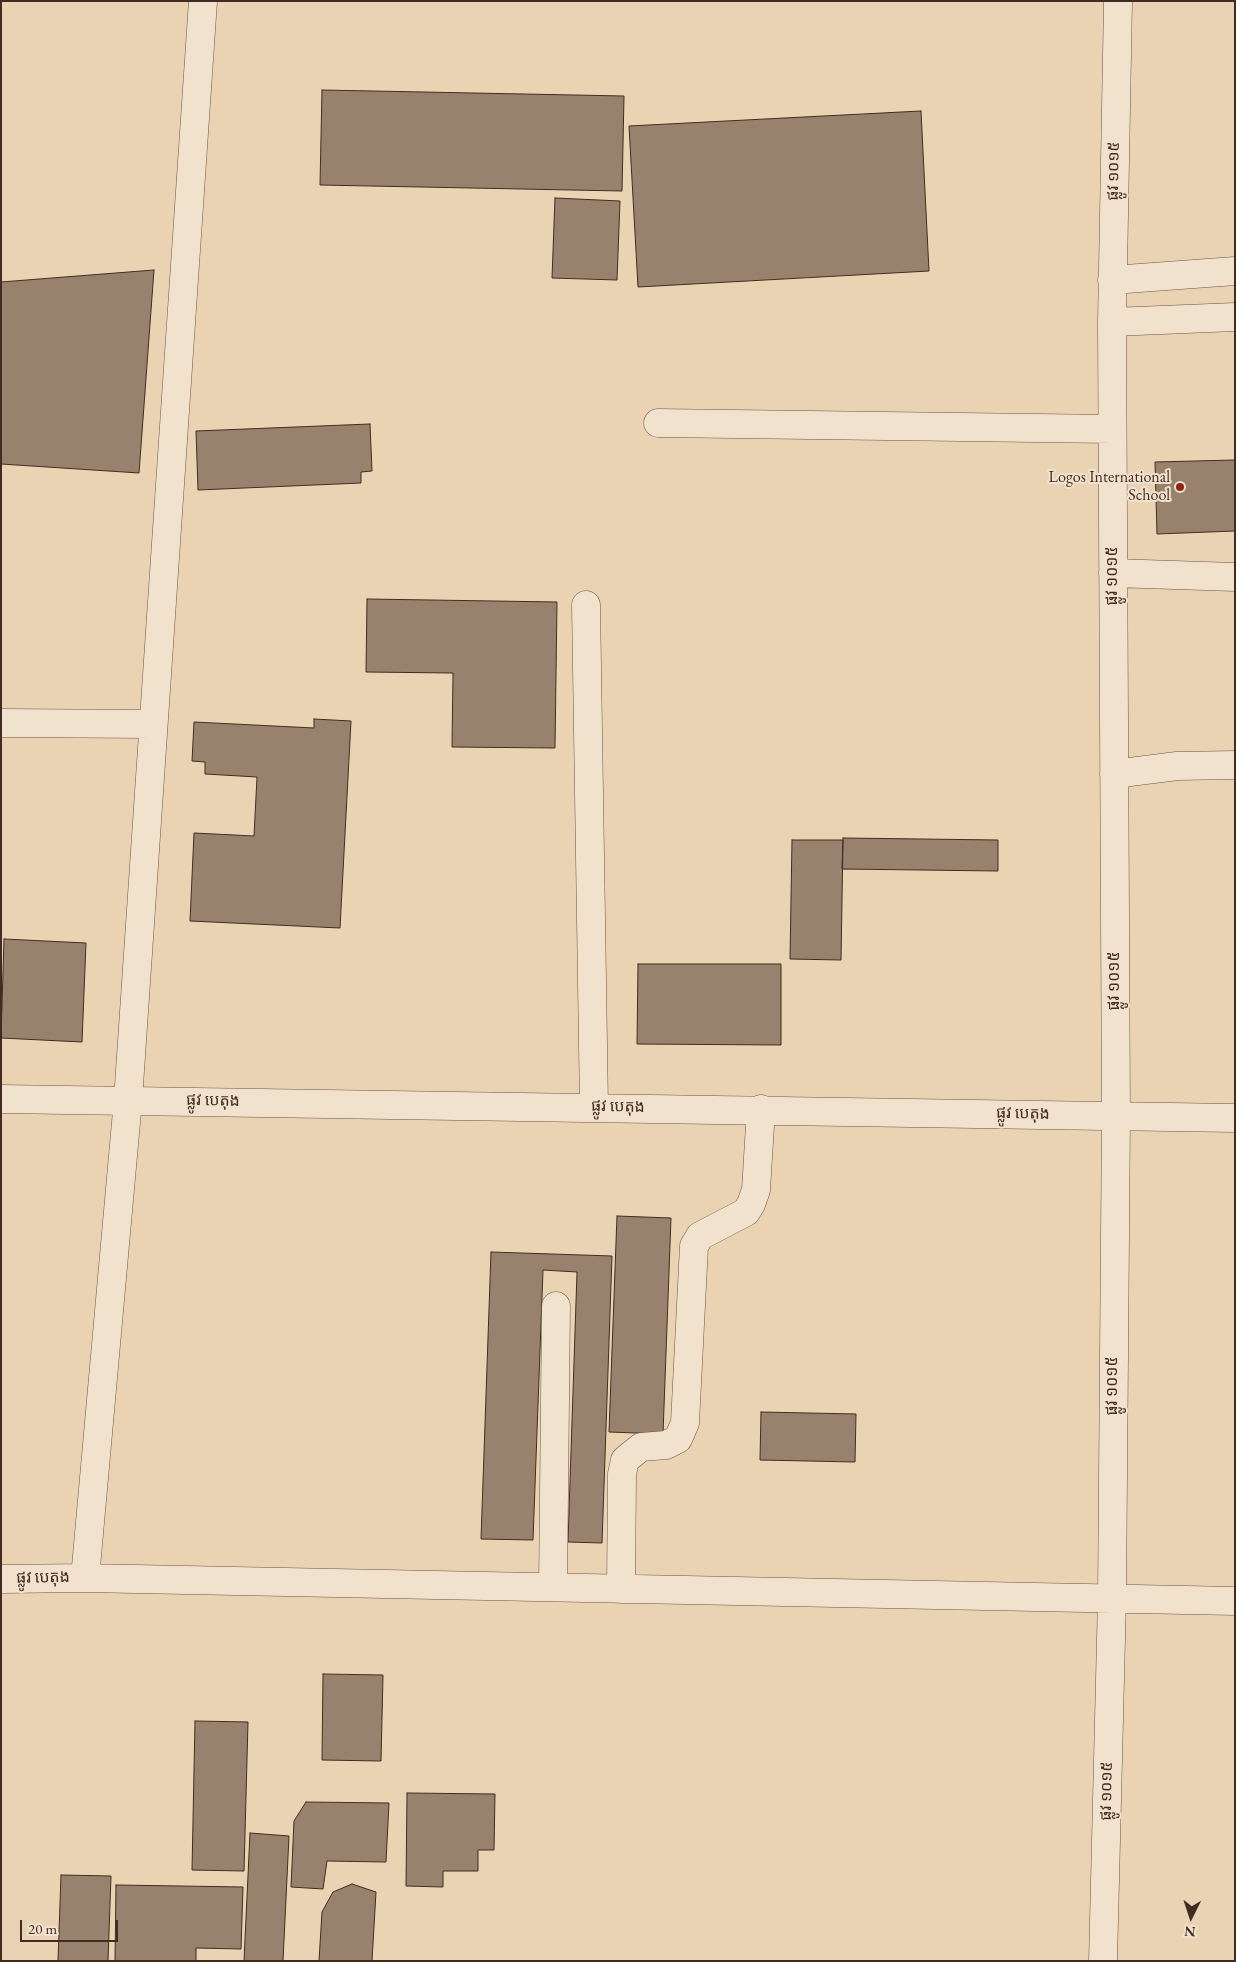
<!DOCTYPE html>
<html>
<head>
<meta charset="utf-8">
<style>
	body { margin:0 }
	#map { position:relative; width:1236px; height:1962px; overflow:hidden; background:#ead3b2; font-family:"EB Garamond",serif }
	canvas { display:block }
	.frame { position:absolute; inset:0; border:2px solid #422b23; pointer-events:none }
	.north { position:absolute; left:1166px; top:1892px; width:50px; height:50px; -webkit-text-stroke:4px #f1e2cd; paint-order:stroke; rotate:184deg; font-size:14px; font-weight:700; line-height:20px; text-align:center; color:#422b23 }
	.north::after { content:''; display:block; margin:auto; width:18px; height:22px; background:#422b23; clip-path:polygon(50% 0,100% 100%,50% 72%,0 100%) }
	.scale { position:absolute; left:20px; top:1920px; width:98px; height:22px; box-sizing:border-box; border:2px solid #422b23; border-top:0; padding-left:6px; font-size:15px; line-height:18px; white-space:nowrap; color:#422b23; -webkit-text-stroke:4px #f1e2cd; paint-order:stroke }
</style>
</head>
<body>
<div id="map">
<canvas width="1236" height="1962"></canvas>
<div class="frame"></div>
<div class="north">N</div>
<div class="scale">20 m</div>
</div>
<script>
const ctx = document.querySelector('canvas').getContext('2d');
ctx.lineJoin = 'round';
function paint(path, color) {
  ctx.fillStyle = color;
  ctx.fill(path, 'evenodd');
}
function toPath(rows) {
  const path = new Path2D();
  for (const r of rows) {
    path.moveTo(r[0], r[1]);
    for (let i = 2; i < r.length; i += 2) path.lineTo(r[i], r[i + 1]);
  }
  return path;
}
function strokePath(path, color, width, dash) {
  ctx.strokeStyle = color;
  ctx.lineWidth = width;
  ctx.lineCap = dash ? 'butt' : 'round';
  ctx.setLineDash(dash || []);
  ctx.stroke(path);
}
function write(font, color, halo, rows, align = 'center') {
  ctx.font = font + ' "EB Garamond","Noto Sans Khmer",serif';
  ctx.lineWidth = 4;
  ctx.setLineDash([]);
  ctx.textBaseline = 'middle';
  ctx.strokeStyle = halo;
  ctx.fillStyle = color;
  for (const [text, x, y, turn = 0] of rows) {
    ctx.save();
    ctx.translate(x, y);
    ctx.rotate((+turn || 0) * Math.PI / 180);
    ctx.textAlign = isNaN(turn) ? turn : align;
    if (halo) ctx.strokeText(text, 0, 0);
    ctx.fillText(text, 0, 0);
    ctx.restore();
  }
}
const building = toPath([
	[322,90,624,96,622,191,320,185,322,90],
	[921,111,929,271,638,287,629,126,921,111],
	[555,198,620,201,617,280,552,278,555,198],
	[154,270,139,473,1,464,1,282,154,270],
	[370,424,372,471,361,472,361,483,198,490,196,431,370,424],
	[1235,460,1235,531,1157,534,1155,462,1235,460],
	[367,599,557,602,555,748,452,747,453,673,366,672,367,599],
	[314,719,351,721,340,928,190,921,194,833,254,836,257,777,205,774,205,762,192,761,194,722,314,728,314,719],
	[843,838,998,840,998,871,842,869,843,838],
	[792,840,843,840,841,960,790,959,792,840],
	[4,939,86,943,82,1042,1,1038,4,939],
	[638,964,781,964,781,1045,637,1044,638,964],
	[617,1216,671,1218,663,1434,609,1432,617,1216],
	[491,1252,612,1256,602,1543,568,1542,577,1272,543,1270,533,1540,481,1539,491,1252],
	[761,1412,856,1414,855,1462,760,1460,761,1412],
	[323,1674,383,1675,381,1761,322,1760,323,1674],
	[195,1721,248,1722,244,1871,192,1870,195,1721],
	[407,1793,495,1794,494,1850,478,1850,478,1871,443,1871,443,1887,406,1886,407,1793],
	[306,1802,389,1803,386,1862,327,1861,323,1889,291,1887,294,1821,306,1802],
	[250,1833,289,1836,283,1961,244,1961,250,1833],
	[61,1875,111,1876,108,1961,58,1961,61,1875],
	[352,1884,376,1892,372,1961,319,1961,322,1912,333,1892,352,1884],
	[116,1885,243,1887,241,1949,196,1948,196,1961,115,1961,116,1885]
]);
paint(building, '#99826d');
strokePath(building, '#422b23', 1);
const minor = toPath([
	[1112,280,1235,271],
	[1112,322,1235,317],
	[658,423,1112,429],
	[1113,573,1235,577],
	[586,605,594,1107],
	[1,723,153,724],
	[1114,774,1177,766,1235,765],
	[1,1099,1235,1118],
	[85,1578,128,1100,203,1],
	[1,1579,85,1578,1235,1601],
	[553,1587,556,1306],
	[621,1589,622,1474,625,1460,641,1447,666,1445,678,1439,685,1423,694,1246,700,1236,746,1212,751,1204,756,1190,761,1109],
	[1103,1961,1112,1599,1116,1115,1112,322,1118,1]
]);
strokePath(minor, '#6c5547', 29);
strokePath(minor, '#f1e2cd', 28);
for (const [x, y, r, color] of [
	[1180,487,5,"#8f2418"]
]) {
  const dot = new Path2D();
  dot.arc(x, y, r, 0, 2 * Math.PI);
  ctx.fillStyle = color;
  ctx.fill(dot);
  strokePath(dot, '#f1e2cd', 2);
}
write('16px', '#422b23', '#f1e2cd', [
	["ផ្លូវ ១០១៥",1114,171,-89],
	["ផ្លូវ ១០១៥",1113,576,-90],
	["ផ្លូវ ១០១៥",1115,981,-90],
	["ផ្លូវ បេតុង",213,1101,1],
	["ផ្លូវ បេតុង",618,1107,1],
	["ផ្លូវ បេតុង",1023,1114,1],
	["ផ្លូវ ១០១៥",1113,1386,-90],
	["ផ្លូវ បេតុង",43,1578,-1],
	["ផ្លូវ ១០១៥",1107,1791,-89]
]);
write('16px', '#422b23', '#f1e2cd', [
	["Logos International",1170,478],
	["School",1170,496]
], 'right');
</script>
</body>
</html>
